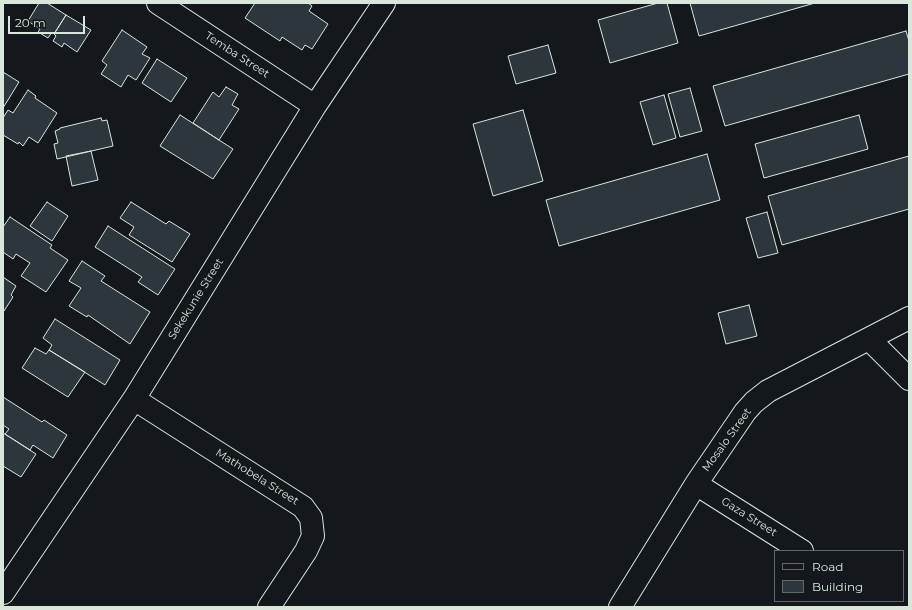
<!DOCTYPE html>
<html>
<head>
<meta charset="utf-8">
<style>
	body { margin:0 }
	#map { position:relative; width:912px; height:610px; overflow:hidden; background:#14181c; font-family:Montserrat,sans-serif }
	canvas { display:block }
	.frame { position:absolute; inset:0; border:4px solid #d8e6dc; pointer-events:none }
	.legend { position:absolute; left:774px; top:550px; width:130px; height:52px; box-sizing:border-box; background:#14181c; border:1px solid #626a69; margin:0; padding:5px 7px; list-style:none; font-size:12px; color:#d8e6dc }
	.legend li { display:flex; align-items:center; gap:8px; height:20px }
	.legend b { width:20px; border:1px solid #626a69 }
	.scale { position:absolute; left:8px; top:16px; width:77px; height:18px; box-sizing:border-box; border:2px solid #d8e6dc; border-top:0; padding-left:5px; font-size:12px; line-height:14px; white-space:nowrap; color:#d8e6dc; -webkit-text-stroke:3px #14181c; paint-order:stroke }
</style>
</head>
<body>
<div id="map">
<canvas width="912" height="610"></canvas>
<div class="frame"></div>
<ul class="legend">
<li><b style="height:5px;background:#14181c"></b>Road</li>
<li><b style="height:11px;background:#2c363c"></b>Building</li>
</ul>
<div class="scale">20 m</div>
</div>
<script>
const ctx = document.querySelector('canvas').getContext('2d');
ctx.lineJoin = 'round';
function paint(path, color) {
  ctx.fillStyle = color;
  ctx.fill(path, 'evenodd');
}
function toPath(rows) {
  const path = new Path2D();
  for (const r of rows) {
    path.moveTo(r[0], r[1]);
    for (let i = 2; i < r.length; i += 2) path.lineTo(r[i], r[i + 1]);
  }
  return path;
}
function strokePath(path, color, width, dash) {
  ctx.strokeStyle = color;
  ctx.lineWidth = width;
  ctx.lineCap = dash ? 'butt' : 'round';
  ctx.setLineDash(dash || []);
  ctx.stroke(path);
}
function write(font, color, halo, rows, align = 'center') {
  ctx.font = font + ' Montserrat,sans-serif';
  ctx.lineWidth = 3;
  ctx.setLineDash([]);
  ctx.textBaseline = 'middle';
  ctx.strokeStyle = halo;
  ctx.fillStyle = color;
  for (const [text, x, y, turn = 0] of rows) {
    ctx.save();
    ctx.translate(x, y);
    ctx.rotate((+turn || 0) * Math.PI / 180);
    ctx.textAlign = isNaN(turn) ? turn : align;
    if (halo) ctx.strokeText(text, 0, 0);
    ctx.fillText(text, 0, 0);
    ctx.restore();
  }
}
const building = toPath([
	[39,3,47,3,66,15,54,34,52,32,48,38,38,32,40,29,28,21,39,3],
	[255,3,308,3,312,6,309,11,328,24,312,49,305,45,302,50,282,37,280,41,245,18,255,3],
	[658,3,667,3,678,43,610,63,598,20,658,3],
	[690,3,815,3,699,36,690,3],
	[66,15,91,30,77,52,64,43,62,47,53,41,56,36,54,34,66,15],
	[122,30,147,47,142,54,150,58,136,80,128,75,121,87,101,74,107,65,102,61,122,30],
	[906,31,909,41,909,74,725,126,713,86,906,31],
	[548,45,556,73,516,84,508,56,548,45],
	[157,59,187,78,171,102,142,83,157,59],
	[3,72,19,82,3,108,3,72],
	[226,87,238,94,232,105,239,109,219,140,193,123,213,92,219,97,226,87],
	[690,88,702,131,680,137,668,94,690,88],
	[28,90,36,96,35,98,57,113,38,143,29,137,23,146,19,142,18,144,3,135,3,118,8,110,13,113,28,90],
	[664,95,676,138,653,145,640,102,664,95],
	[523,110,543,181,493,196,473,124,523,110],
	[180,115,233,149,213,179,160,146,180,115],
	[859,115,868,149,764,178,755,144,859,115],
	[101,118,102,121,107,120,113,146,57,159,54,144,58,143,55,131,60,129,60,128,101,118],
	[91,151,98,180,72,186,66,156,91,151],
	[707,154,720,200,559,246,546,200,707,154],
	[909,156,909,209,782,245,768,196,909,156],
	[47,202,68,216,52,241,30,226,47,202],
	[131,202,166,224,169,221,190,234,172,262,129,235,134,227,120,218,131,202],
	[767,212,778,253,758,258,746,218,767,212],
	[10,217,52,245,50,248,68,260,46,292,21,276,30,263,16,254,13,259,3,252,3,227,10,217],
	[108,226,175,269,158,295,138,282,142,277,95,247,108,226],
	[82,261,105,276,101,281,150,312,130,344,88,315,87,317,69,306,81,288,69,281,82,261],
	[3,277,16,286,11,295,13,297,4,311,3,310,3,277],
	[749,305,757,336,726,344,718,313,749,305],
	[55,319,120,360,105,385,49,350,52,345,43,338,55,319],
	[35,348,46,354,49,350,85,372,68,397,22,368,35,348],
	[3,397,42,422,44,420,67,435,53,458,33,445,30,450,5,434,9,429,3,425,3,397],
	[3,433,36,454,21,477,3,466,3,433]
]);
paint(building, '#2c363c');
strokePath(building, '#d8e6dc', 1);
const minor = toPath([
	[158,3,315,106],
	[869,339,909,379],
	[134,399,303,507,311,518,313,536,306,551,269,607],
	[696,484,802,551],
	[3,593,134,399,315,106,384,3],
	[620,607,696,484,745,412,754,402,768,391,909,318]
]);
strokePath(minor, '#d8e6dc', 24);
strokePath(minor, '#14181c', 22);
write('11px', '#d8e6dc', '#14181c', [
	["Temba Street",237,55,33],
	["Sekekunie Street",196,299,-58],
	["Mosalo Street",727,440,-54],
	["Mathobela Street",257,477,32],
	["Gaza Street",749,517,32]
]);
</script>
</body>
</html>
